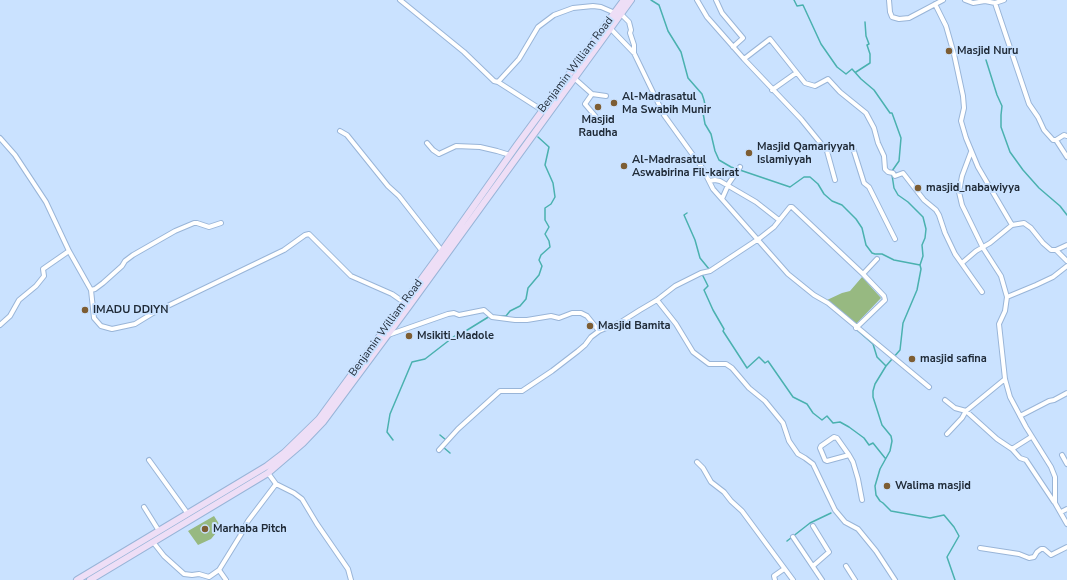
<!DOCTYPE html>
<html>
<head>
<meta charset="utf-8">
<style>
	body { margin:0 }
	canvas { display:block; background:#cae2ff }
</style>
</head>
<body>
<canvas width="1067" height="580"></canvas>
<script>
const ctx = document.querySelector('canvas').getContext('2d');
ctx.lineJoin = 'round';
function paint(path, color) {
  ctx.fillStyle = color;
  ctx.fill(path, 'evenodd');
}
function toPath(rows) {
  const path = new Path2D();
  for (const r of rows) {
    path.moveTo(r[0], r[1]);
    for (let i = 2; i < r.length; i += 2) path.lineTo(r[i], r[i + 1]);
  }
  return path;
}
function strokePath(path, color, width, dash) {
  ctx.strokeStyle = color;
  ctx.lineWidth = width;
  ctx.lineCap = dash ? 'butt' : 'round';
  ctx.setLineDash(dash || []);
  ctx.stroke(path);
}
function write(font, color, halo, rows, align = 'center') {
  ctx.font = font + ' "Nunito Sans",sans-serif';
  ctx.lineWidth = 4;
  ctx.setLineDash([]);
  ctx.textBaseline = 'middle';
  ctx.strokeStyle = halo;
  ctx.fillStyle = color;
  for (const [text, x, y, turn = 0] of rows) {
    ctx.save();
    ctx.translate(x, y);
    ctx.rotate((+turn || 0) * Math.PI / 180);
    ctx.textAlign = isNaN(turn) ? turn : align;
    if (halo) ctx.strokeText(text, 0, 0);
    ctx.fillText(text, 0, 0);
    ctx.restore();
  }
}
paint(toPath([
	[862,277,881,298,856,324,827,300,842,293,850,291],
	[214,516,221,527,211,539,198,545,188,531]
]), '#97b981');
strokePath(toPath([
	[651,0,659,5,668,31,681,52,688,78,702,94,704,100,705,105,703,113,705,124,711,134,715,151,719,160,731,167,790,187,804,177,810,177,818,184,824,194,832,201,842,205,856,219,862,228,866,245,872,253,875,254,882,254,894,260,920,265],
	[794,0,797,6,803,5,821,44,837,67,846,74,852,69,861,79,874,90,890,113,892,113,901,138,899,161,892,171],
	[986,60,997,95,1002,106,1001,115,1001,127,1010,152,1023,170,1039,188,1060,206,1067,215],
	[856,72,870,63,870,54,867,45,869,44,866,36,865,22],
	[892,175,894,188,898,195,908,202,923,217,926,229,925,238,922,245,923,256,920,265,921,269,917,290,903,323,900,350,886,366,875,384,873,391,873,397,882,425,891,436,892,441,890,451,880,469,875,486,876,495,880,501,883,503,891,511,930,518,944,515,954,527,959,536,947,557,955,580],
	[687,213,684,215,695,240,700,258,709,269],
	[702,274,708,286,704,290,713,310,724,329,723,331,747,368,759,357,765,363,768,361,793,397,807,404,813,413,822,420,827,416,833,423,840,422,849,427,864,438,869,445,873,443,885,458],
	[497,316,506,316,510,311,520,306,526,299,528,288,539,275,542,266,539,260,541,255,550,247,549,241,545,234,549,227,545,220,545,208,551,204,555,197,553,183,545,165,549,147,538,137],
	[857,330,873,344,877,357,886,366],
	[440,435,446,440],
	[393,440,387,432,390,414,412,362,425,359,456,335,464,332,490,316],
	[444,446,443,447,450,453],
	[787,541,810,523,831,513]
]), '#4ab1af', 1.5);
const street = toPath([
	[400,0,464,52,494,81,498,82,519,59,538,27,554,15,573,8,593,6,601,7,615,13],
	[697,0,707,17,744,59,770,39,805,83,815,86,828,79,840,92,866,113,874,128,878,143,884,156,885,169,888,172,893,173,895,176,903,173,924,200,936,210,939,215,945,233,955,254,982,292],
	[716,0,722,13,743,38,733,47],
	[889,0,890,12,892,17,899,19,909,18,943,0],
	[965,0,973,3,985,1,995,3,1004,0],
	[995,3,1029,104,1038,117,1044,130,1053,140,1056,140,1067,157],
	[935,4,946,26,954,54,963,96,964,108,961,121,966,138,978,167,1012,225,1024,223,1031,228,1043,243,1051,250,1056,250,1067,261],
	[621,14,629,22,631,30,630,33,634,45,634,53],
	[610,28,634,53,664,115,703,169,713,189,788,274,814,295,828,303,929,387],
	[744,59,801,119,827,151,835,180],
	[574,78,592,94,606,96],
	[498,82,548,114],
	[772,90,796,73],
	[592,94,585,104,596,117],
	[340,131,347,135,388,186,399,196,442,251],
	[0,138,15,155,46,202,69,251,91,290,94,318,101,326,112,329,135,324,153,313,284,250,305,235,309,234,351,276,392,294,405,303],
	[1056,140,1064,135,1067,136],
	[427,143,433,150,439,154,456,146,480,147,497,151,510,155],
	[827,151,851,145,852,145,864,183,869,187,895,239],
	[971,152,962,176,959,192,962,205,983,248,1001,276,1007,297,1005,311,999,324,1005,379,1010,397,1026,427,1051,467,1055,477,1055,503,1067,524],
	[709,181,715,180,720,181,756,202,779,220],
	[722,199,729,183,740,167],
	[1056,250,1067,245],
	[962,263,976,251,990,243,1012,225],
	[863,274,877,259],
	[91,290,95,289,103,283,122,266,125,261,133,255,175,231,194,223,197,223,209,227,221,223],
	[1007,297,1036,285,1053,277,1067,266],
	[657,300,676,324,693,352,709,364,726,364,732,368,749,388,765,401,783,423,789,441,798,454,805,458,813,464,835,510,845,522,858,529,876,551,895,580],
	[0,325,10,316,19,300,36,286,44,276,43,269,69,251],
	[388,335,448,314,454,313,459,315,484,310,492,317,515,320,527,320,551,316,559,318,572,313,581,313,587,316,599,331],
	[945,400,955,408,966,411,997,439,1012,449,1020,458,1026,460,1054,502],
	[1020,416,1049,401,1054,400,1067,393],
	[947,434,962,418,966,411,1005,379],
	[1012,449,1031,437],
	[439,450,458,429,500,391,522,391,552,371,578,351,585,345,591,337,599,331,621,322,640,310,657,300,675,286,701,273,710,271,760,238,774,227,790,207,792,207,863,274,884,296,885,300,856,328],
	[849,455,827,461,825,460,820,448,821,446,834,437,837,438,849,455,853,462,858,479,862,500],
	[1062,455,1067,464],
	[149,460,188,514],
	[697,462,703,468,711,482,724,492,731,501,742,511,793,580],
	[268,473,276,484,294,493,302,499,317,524,348,569,351,580],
	[144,507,159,531],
	[1061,512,1067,509],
	[793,537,822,580],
	[153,542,164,556,184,574,192,575,199,574,209,577,219,570,240,536,248,521,276,484],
	[980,548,1019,554,1029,558,1034,557,1037,552,1041,549,1044,549,1051,555,1067,547],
	[813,566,829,552,813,526],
	[846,566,855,580],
	[219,570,226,580],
	[775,580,774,576,784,569]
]);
const secondary = toPath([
	[77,580,267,466,284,453,319,419,442,251,517,145,624,0],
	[90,580,268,473,303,443,323,422,409,306,631,0]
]);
strokePath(street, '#99b5d8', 6);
strokePath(secondary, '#99b5d8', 8);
strokePath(street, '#fff', 4);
strokePath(secondary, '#eedef6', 6);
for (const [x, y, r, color] of [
	[949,51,4,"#7d5d33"],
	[614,103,4,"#7d5d33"],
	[598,107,4,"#7d5d33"],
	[749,153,4,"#7d5d33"],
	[624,166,4,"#7d5d33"],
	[918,188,4,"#7d5d33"],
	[85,310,4,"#7d5d33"],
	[590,326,4,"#7d5d33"],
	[409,336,4,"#7d5d33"],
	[912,359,4,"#7d5d33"],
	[887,486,4,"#7d5d33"],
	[205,529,4,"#7d5d33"]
]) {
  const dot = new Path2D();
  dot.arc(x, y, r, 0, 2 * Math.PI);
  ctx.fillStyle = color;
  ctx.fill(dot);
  strokePath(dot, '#cae2ff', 1.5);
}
write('bold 11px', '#202b38', '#cae2ff', [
	["Masjid Nuru",957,51],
	["Al-Madrasatul",622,97],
	["Ma Swabih Munir",622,110],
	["Masjid",598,120,"center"],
	["Raudha",598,133,"center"],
	["Masjid Qamariyyah",757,147],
	["Islamiyyah",757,160],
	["Al-Madrasatul",632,160],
	["Aswabirina Fil-kairat",632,173],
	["masjid_nabawiyya",926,188],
	["IMADU DDIYN",93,310],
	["Masjid Bamita",598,326],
	["Msikiti_Madole",417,336],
	["masjid safina",920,359],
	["Walima masjid",895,486],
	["Marhaba Pitch",213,529]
], 'left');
write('11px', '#202b38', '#cae2ff', [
	["Benjamin William Road",576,65,-53],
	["Benjamin William Road",386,328,-54]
]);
</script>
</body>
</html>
